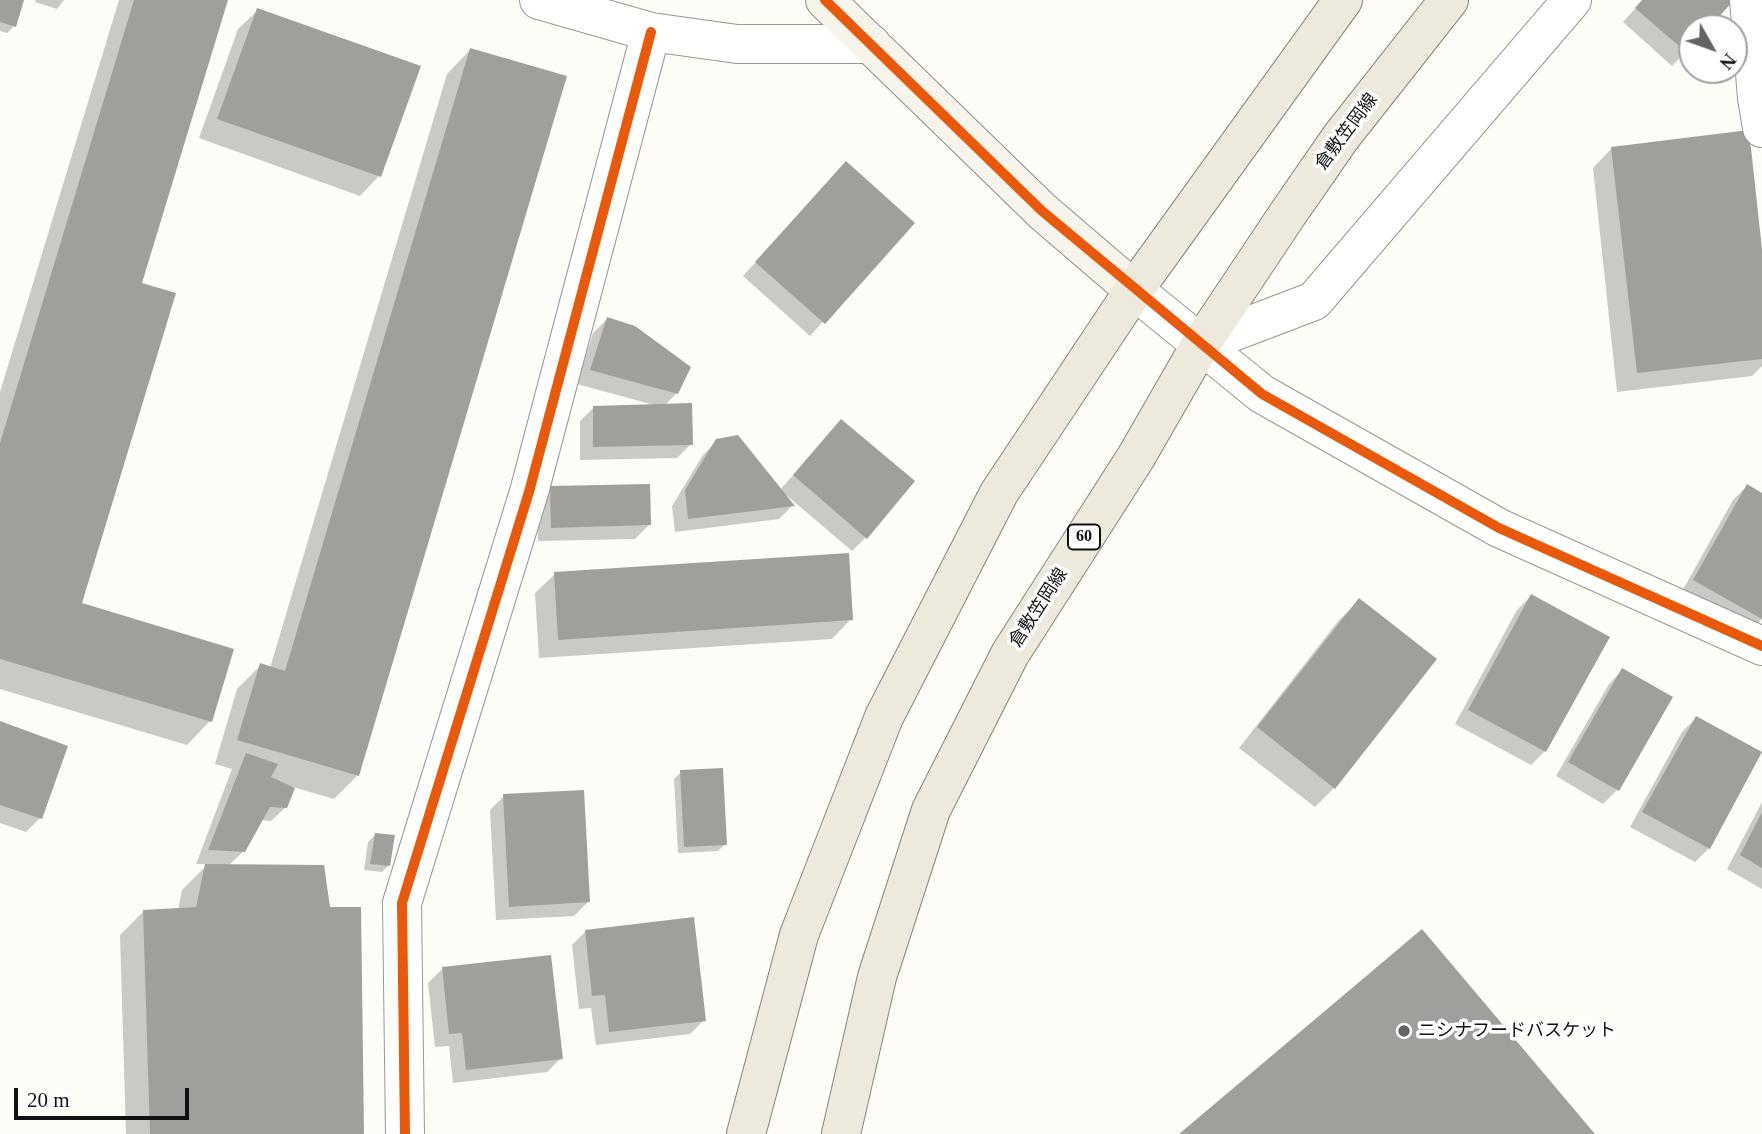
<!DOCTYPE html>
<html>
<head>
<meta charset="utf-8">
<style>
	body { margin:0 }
	#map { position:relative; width:1762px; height:1134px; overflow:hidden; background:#fdfcf7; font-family:"Times New Roman",serif }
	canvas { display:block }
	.north { position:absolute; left:1678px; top:14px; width:70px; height:70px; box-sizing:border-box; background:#fff; border:2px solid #a0a0a0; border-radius:50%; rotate:130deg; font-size:19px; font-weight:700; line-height:28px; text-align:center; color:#111 }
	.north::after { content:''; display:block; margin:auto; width:24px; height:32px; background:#646362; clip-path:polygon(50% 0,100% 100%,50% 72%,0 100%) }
	.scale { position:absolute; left:14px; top:1088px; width:175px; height:32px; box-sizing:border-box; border:4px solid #111; border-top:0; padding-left:9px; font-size:21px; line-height:24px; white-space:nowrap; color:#111; -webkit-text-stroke:5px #fff; paint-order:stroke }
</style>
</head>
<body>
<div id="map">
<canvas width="1762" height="1134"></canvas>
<div class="north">N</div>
<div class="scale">20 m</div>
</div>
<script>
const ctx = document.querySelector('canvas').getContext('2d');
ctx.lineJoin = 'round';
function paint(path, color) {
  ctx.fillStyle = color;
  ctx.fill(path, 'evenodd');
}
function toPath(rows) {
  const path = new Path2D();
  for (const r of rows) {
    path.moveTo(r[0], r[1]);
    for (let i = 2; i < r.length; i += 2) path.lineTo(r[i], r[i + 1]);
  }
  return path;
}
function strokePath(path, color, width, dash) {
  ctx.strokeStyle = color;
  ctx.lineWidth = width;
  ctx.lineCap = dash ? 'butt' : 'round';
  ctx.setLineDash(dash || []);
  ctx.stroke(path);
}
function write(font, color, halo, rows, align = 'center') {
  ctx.font = font + ' "Times New Roman","Noto Sans JP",serif';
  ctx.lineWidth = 7;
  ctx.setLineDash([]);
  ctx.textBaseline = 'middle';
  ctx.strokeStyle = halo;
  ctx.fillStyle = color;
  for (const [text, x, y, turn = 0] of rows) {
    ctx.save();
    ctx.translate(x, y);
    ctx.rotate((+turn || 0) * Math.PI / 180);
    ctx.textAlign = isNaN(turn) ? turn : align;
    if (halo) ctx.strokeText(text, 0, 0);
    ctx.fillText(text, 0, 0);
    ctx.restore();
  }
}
paint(toPath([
	[0,0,22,0,14,26,7,33,0,31],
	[36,0,64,0,57,9,35,2],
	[119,0,226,0,140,284,80,604,210,721,187,745,0,689,0,392],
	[1643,0,1707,28,1692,28,1692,45,1672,66,1623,22],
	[258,10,418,67,379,176,360,196,199,138,238,29],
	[470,50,358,775,334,799,293,787,286,807,271,821,261,820,244,851,228,866,362,1134,126,1134,120,935,144,911,178,910,182,890,208,864,196,864,232,769,215,764,237,689,261,665,270,668,447,74],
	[1612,148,1762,265,1762,366,1752,376,1617,392,1593,168],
	[833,177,912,223,810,336,743,276],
	[607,319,677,393,664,406,691,444,677,458,580,460,580,421,594,407,654,405,577,384,593,333],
	[828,435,866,537,852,551,785,494,792,506,779,519,675,532,672,506,703,455,717,441,780,490],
	[1747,486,1762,495,1762,619,1748,633,1680,595,1733,500],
	[551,488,649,525,635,539,538,541,537,502],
	[555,574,851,619,832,639,539,658,535,593],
	[1531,596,1545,751,1531,765,1455,724,1517,610],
	[1359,601,1334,788,1315,807,1239,748,1339,620],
	[1622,670,1671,698,1617,790,1603,804,1556,776,1609,684],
	[1696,718,1709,848,1695,862,1630,827,1682,732],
	[0,723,66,747,40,818,26,832,0,823],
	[681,772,725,844,718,851,678,853,674,779],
	[504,796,588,902,574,916,496,920,490,810],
	[1762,802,1762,889,1727,869],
	[375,835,389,865,382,872,364,870,368,842],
	[586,931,704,1020,690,1034,596,1045,591,1008,579,1009,572,945],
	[442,969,561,1058,547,1072,453,1083,449,1046,435,1047,428,983]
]), '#0003');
paint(toPath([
	[0,0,24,0,16,27,0,22],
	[134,0,228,0,142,283,176,293,82,603,234,649,212,722,0,659,0,443],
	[1642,0,1734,0,1709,28,1692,28,1692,48,1687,53,1635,8],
	[257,8,421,66,381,177,217,119],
	[470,48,567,76,359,776,237,740,260,663,285,671],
	[1749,130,1762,249,1762,359,1637,373,1611,147],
	[846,161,915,223,825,324,755,262],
	[607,317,635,326,691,367,678,394,590,370],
	[692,403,693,445,593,447,593,406],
	[841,419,915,481,867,539,793,475],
	[738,435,795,506,688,519,685,490,716,439],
	[650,484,651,525,551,528,550,486],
	[1747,484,1762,493,1762,619,1693,580],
	[849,553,853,620,558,640,554,572],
	[1531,594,1610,637,1546,752,1468,710],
	[1359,598,1437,659,1335,789,1257,727],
	[1622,668,1673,697,1619,791,1568,762],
	[1696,716,1762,752,1710,849,1642,812],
	[0,721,68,746,42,819,0,805],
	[246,753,278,764,271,777,295,788,287,808,270,807,245,852,208,850],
	[723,768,727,845,684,847,680,770],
	[584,790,590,902,509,907,503,794],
	[1762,812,1762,868,1740,855],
	[375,833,395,835,390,866,370,864],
	[205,864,324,865,330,907,361,907,364,1134,150,1134,143,910,196,907],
	[694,917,706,1021,609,1032,605,995,592,996,585,930],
	[1422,929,1595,1134,1179,1134],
	[551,955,563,1059,466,1070,462,1033,449,1034,442,967]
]), '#a19f9c');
const street = toPath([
	[539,0,651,32,737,44,871,44],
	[1749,0,1757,98,1762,128],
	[1134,290,1262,394,1499,528,1762,646],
	[1201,344,1314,301,1572,0],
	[405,1134,402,903,529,492,651,32]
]);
const secondary = toPath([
	[825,0,1042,211,1134,290]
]);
const primary = toPath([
	[746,1134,799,935,884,717,999,493,1134,290,1343,0],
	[841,1134,877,977,931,810,1010,654,1136,457,1201,344,1287,215,1341,137,1449,0]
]);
strokePath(street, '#979795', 40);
strokePath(secondary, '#8e8d8b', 40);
strokePath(primary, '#858482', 40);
strokePath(street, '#fffffe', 38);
strokePath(secondary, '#f6f4eb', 38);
strokePath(primary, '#ede9dc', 38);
strokePath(toPath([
	[825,0,1042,211,1262,394,1499,528,1762,646],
	[405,1134,402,903,529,492,651,32]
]), '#e8590c', 10);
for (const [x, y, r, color] of [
	[1404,1031,7,"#646362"]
]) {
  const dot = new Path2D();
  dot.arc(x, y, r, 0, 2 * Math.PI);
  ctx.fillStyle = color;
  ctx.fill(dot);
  strokePath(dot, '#fff', 2.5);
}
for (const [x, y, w] of [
	[1084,537,32]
]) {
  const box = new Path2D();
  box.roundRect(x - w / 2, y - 12.5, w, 25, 5);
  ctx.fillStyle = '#fff';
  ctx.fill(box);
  strokePath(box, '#111', 2);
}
write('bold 16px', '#111', null, [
	["60",1084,537]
]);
write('18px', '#111', '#fff', [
	["倉敷笠岡線",1347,132,-53],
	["倉敷笠岡線",1039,608,-57]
]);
write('18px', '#111', '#fff', [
	["ニシナフードバスケット",1418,1031]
], 'left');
</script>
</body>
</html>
